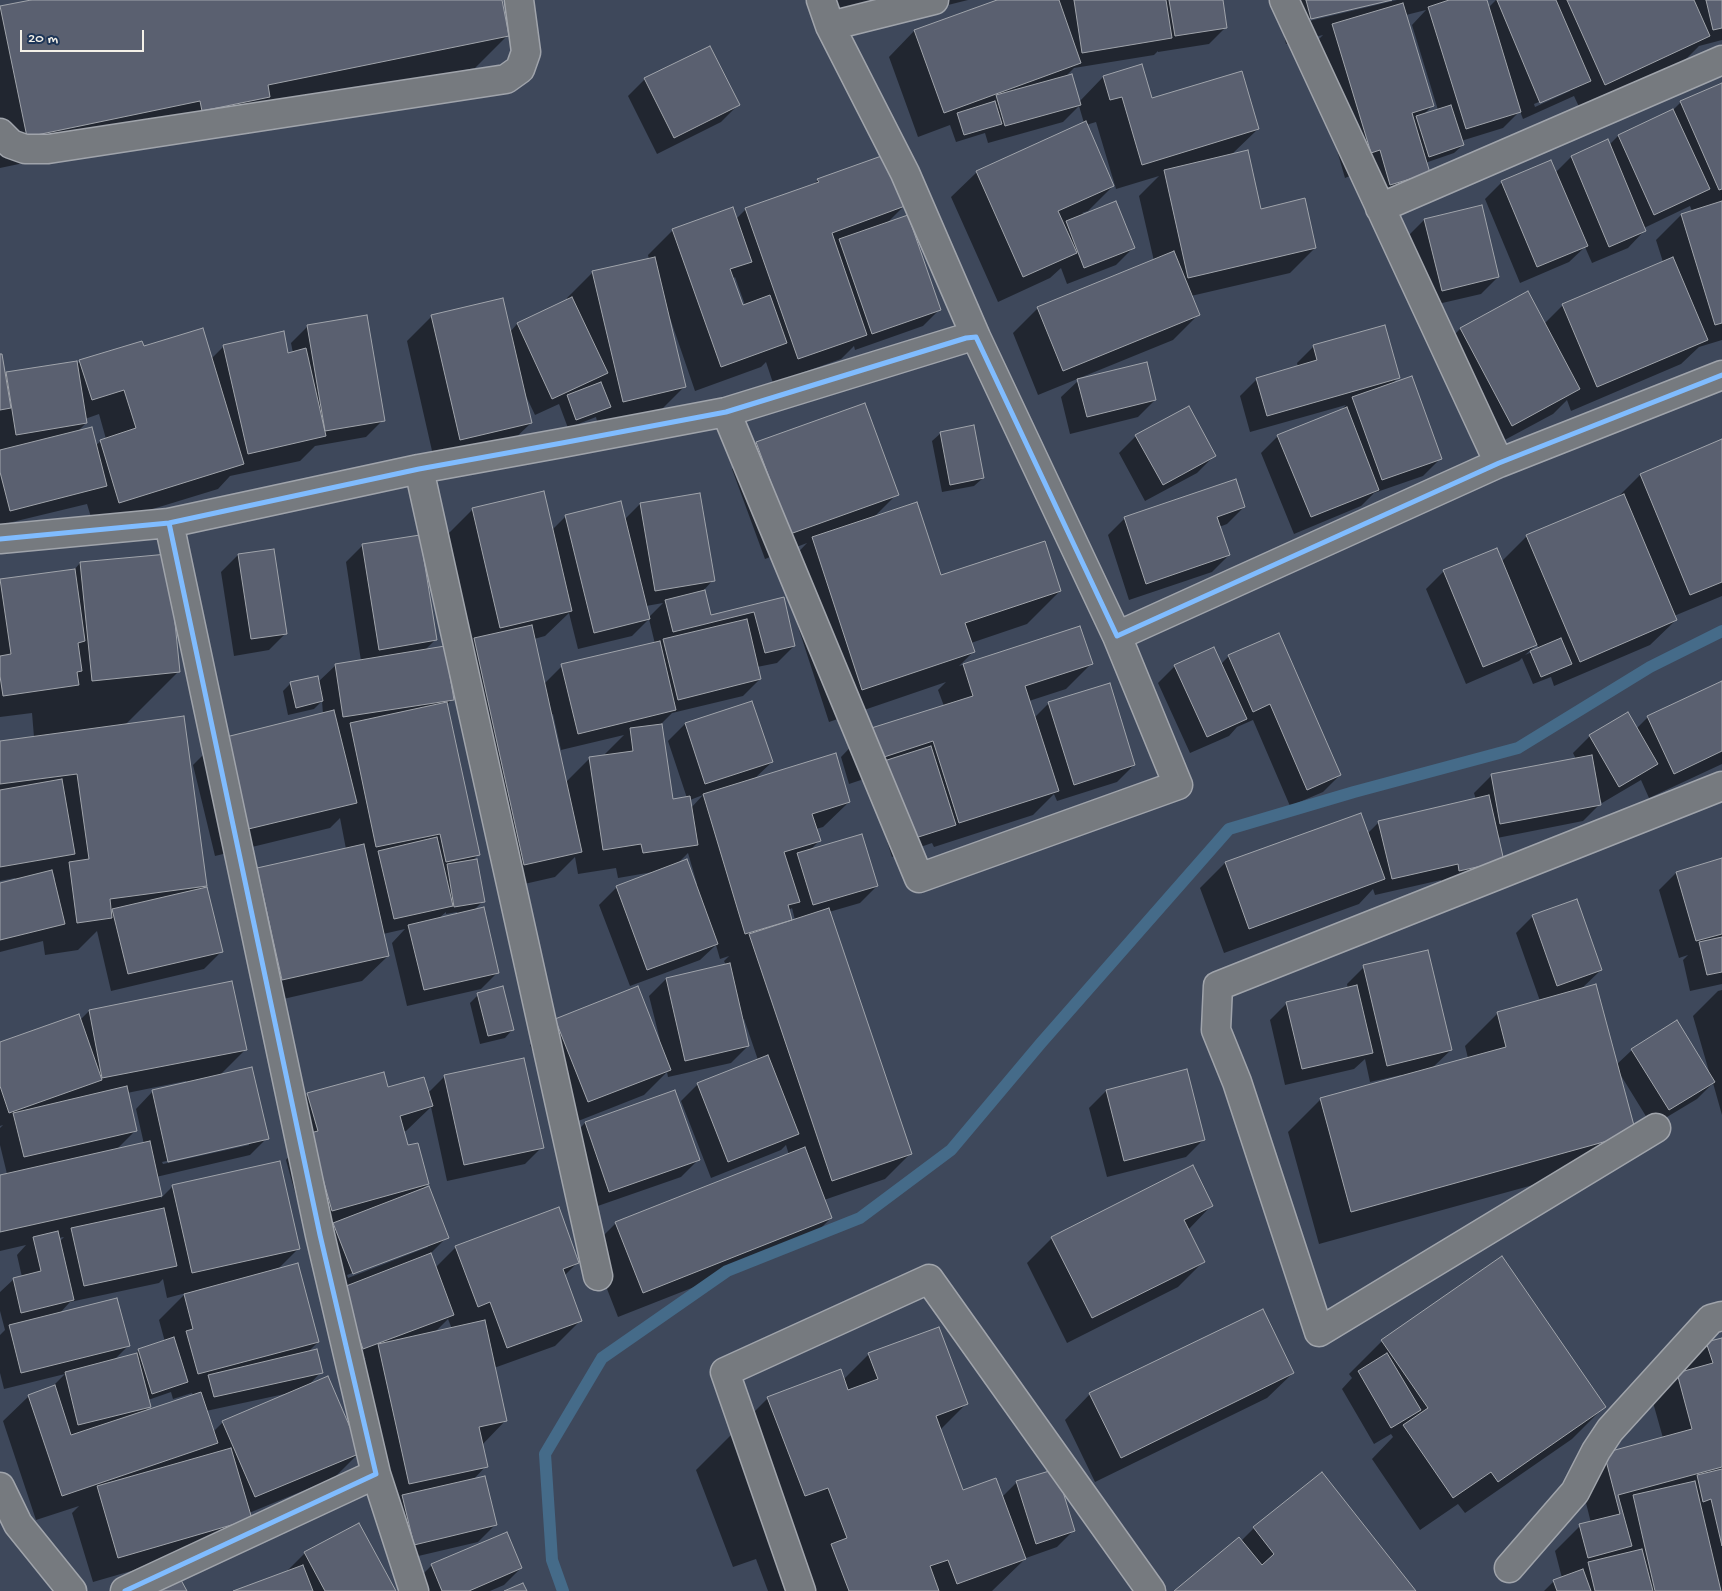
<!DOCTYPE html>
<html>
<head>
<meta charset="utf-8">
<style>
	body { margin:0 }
	#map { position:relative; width:1722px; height:1591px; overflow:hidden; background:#3e485b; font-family:"Gochi Hand",sans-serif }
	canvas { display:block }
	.scale { position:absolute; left:20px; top:30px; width:124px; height:22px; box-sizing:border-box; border:2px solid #f4f1e8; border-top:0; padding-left:6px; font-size:15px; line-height:18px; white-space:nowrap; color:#f4f1e8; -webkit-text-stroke:4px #1d3557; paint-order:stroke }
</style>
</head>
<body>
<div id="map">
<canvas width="1722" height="1591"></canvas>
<div class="scale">20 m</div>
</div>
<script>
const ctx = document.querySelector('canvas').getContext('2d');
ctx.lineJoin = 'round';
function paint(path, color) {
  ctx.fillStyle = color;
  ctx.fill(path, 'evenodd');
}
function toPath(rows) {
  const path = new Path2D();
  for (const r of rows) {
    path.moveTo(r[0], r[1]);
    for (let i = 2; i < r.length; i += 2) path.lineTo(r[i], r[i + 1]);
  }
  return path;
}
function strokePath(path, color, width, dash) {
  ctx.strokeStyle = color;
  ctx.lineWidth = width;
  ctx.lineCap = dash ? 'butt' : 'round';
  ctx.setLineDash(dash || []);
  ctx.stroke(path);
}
paint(toPath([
	[37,0,500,0,508,35,475,68,0,168,0,8],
	[818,0,902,0,822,19],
	[921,0,968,0,924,11],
	[1001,0,1222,0,1226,27,1209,44,1158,52,1158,51,1154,55,1074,68,1065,77,1079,102,1103,77,1152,99,1258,129,1231,155,1260,210,1315,248,1290,273,1191,296,1199,314,1173,340,1038,395,1013,333,1038,308,1154,261,1139,196,1159,176,1116,189,1096,122,1086,125,1113,186,1088,211,1082,213,1133,248,1116,265,1067,284,1061,268,1050,278,998,302,951,197,977,172,1084,123,1079,106,1063,122,988,143,985,133,956,142,950,125,918,137,889,57,914,31],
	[1276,0,1387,0,1305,19,1305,22,1397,0,1485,0,1488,8,1496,0,1722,0,1722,40,1699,46,1684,61,1580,109,1574,96,1523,119,1520,111,1503,128,1461,141,1463,145,1454,153,1425,163,1428,173,1403,198,1365,210,1355,174,1345,178,1308,50,1323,35,1286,44],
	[1426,10,1412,25,1438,110,1423,115,1433,105,1406,15],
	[1570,89,1570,91,1535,107,1534,104],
	[645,79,738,105,721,122,657,154,628,96],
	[1722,84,1722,340,1699,347,1681,364,1571,411,1567,400,1553,414,1486,450,1435,354,1460,329,1527,293,1544,324,1563,305,1663,262,1656,240,1681,215,1692,211,1690,206,1644,228,1645,230,1628,248,1592,263,1585,247,1569,262,1520,283,1485,199,1502,182,1555,173,1571,157,1609,145,1618,136,1673,110,1681,102],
	[818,180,904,206,885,225,940,309,923,326,855,350,854,346,841,359,773,383,766,362,761,367,695,391,670,318,668,318,684,387,659,412,598,426,596,417,568,428,559,404,535,415,525,394,531,423,505,448,435,464,407,341,432,316,510,332,517,324,568,301,567,298,592,273,649,259,648,255,673,230,736,219,746,209,813,185],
	[735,277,745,305,742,307,733,279],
	[1424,220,1498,277,1481,294,1425,307,1407,237],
	[308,326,383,420,366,437,315,446,300,461,230,476,218,489,94,527,87,504,0,525,0,355,4,376,7,373,76,365,80,361,143,348,211,359,224,346,287,354,293,353,291,343],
	[99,414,106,439,101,441,95,446,77,432,86,423,85,419],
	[1314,346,1398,378,1392,384,1440,459,1423,476,1374,493,1361,506,1294,534,1261,453,1278,436,1340,411,1346,405,1250,432,1240,396,1257,379,1298,367,1297,363],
	[1079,380,1155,400,1138,417,1070,434,1061,397],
	[941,433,983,478,974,486,942,492,932,441],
	[1136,436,1214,456,1197,473,1145,501,1119,453],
	[1722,440,1722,596,1674,616,1676,620,1650,645,1554,686,1551,677,1533,684,1522,658,1519,661,1466,684,1426,589,1443,572,1496,549,1501,562,1527,536,1617,498,1640,475],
	[1537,644,1539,649,1525,655],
	[757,443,897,494,873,518,940,576,1060,591,1027,624,971,643,974,651,959,666,1080,627,1091,664,1066,689,1029,701,1034,718,1048,704,1109,684,1134,765,1117,782,1057,801,1054,794,1033,815,934,847,932,843,892,857,867,778,849,784,841,757,866,731,944,706,938,690,946,682,829,722,780,571,807,543,765,559,732,469],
	[640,504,713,580,704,590,710,617,783,599,794,646,777,663,757,667,760,679,743,696,672,713,660,725,672,800,687,798,668,741,685,724,751,702,772,762,753,780,849,802,823,827,816,829,819,841,810,850,877,886,860,903,829,912,911,1153,885,1179,824,1200,831,1218,806,1243,618,1317,591,1248,616,1223,789,1155,786,1145,781,1150,711,1178,681,1101,698,1084,758,1060,744,1019,742,1020,748,1046,731,1063,668,1077,667,1072,644,1095,563,1127,530,1045,556,1020,660,1040,649,996,666,979,726,965,724,961,729,956,720,959,716,945,700,960,630,986,599,905,616,888,653,872,618,878,616,868,578,874,575,857,555,877,498,890,449,664,472,641,448,534,473,509,552,530,566,516,624,520],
	[663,603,649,617,646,606],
	[569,613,578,649,632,636,649,619,655,644,562,666,544,684,534,639,545,636],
	[553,714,561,750,624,735,605,754,605,756,590,758,565,783,550,715],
	[703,795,691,808,690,800],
	[688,853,697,884,695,884,676,865],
	[792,908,795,920,791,922,788,911],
	[1244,507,1227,524,1219,527,1229,555,1212,572,1129,600,1108,535,1125,518],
	[363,545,435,640,424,651,452,699,447,705,478,855,472,861,483,901,473,911,498,972,481,989,407,1006,392,943,405,929,383,934,388,956,362,981,257,1005,232,894,257,869,346,849,340,818,330,828,215,856,193,765,218,740,323,714,322,701,314,709,288,715,283,691,291,683,318,682,336,665,361,661,346,562],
	[446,912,446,914,457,912,458,915,438,919],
	[273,550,286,633,269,650,234,656,221,572,238,555],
	[80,563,179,671,125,725,206,885,201,890,221,952,204,969,111,991,97,931,78,950,45,955,43,941,0,952,0,884,16,880,15,878,0,881,0,742,34,737,32,713,0,717,0,581,74,570],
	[51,872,53,872,55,879,54,879],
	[1229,656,1340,775,1323,792,1290,806,1253,720,1237,727,1229,736,1190,753,1158,683,1175,666,1221,664],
	[1722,682,1722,764,1649,798,1641,780,1602,803,1599,798,1600,804,1583,821,1497,838,1503,860,1442,887,1441,880,1375,895,1373,889,1359,904,1224,953,1200,888,1225,863,1367,834,1379,822,1476,800,1474,793,1491,776,1576,759,1573,753,1590,736,1636,729,1648,717],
	[1722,859,1722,984,1690,991,1683,960,1688,955,1679,958,1659,890,1676,873],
	[1533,916,1601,970,1580,990,1616,1065,1632,1050,1710,1075,1693,1016,1718,991,1722,990,1722,1115,1713,1083,1697,1099,1652,1126,1620,1074,1635,1133,1602,1166,1319,1244,1288,1132,1321,1099,1401,1077,1401,1075,1370,1082,1365,1059,1354,1069,1285,1085,1270,1020,1287,1003,1348,989,1347,984,1364,967,1451,1050,1432,1068,1468,1058,1465,1046,1498,1013,1540,1001,1516,933],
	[478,995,513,1029,505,1038,480,1044,470,1003],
	[89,1011,245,1050,219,1076,267,1138,250,1155,156,1177,161,1198,173,1186,299,1248,277,1270,318,1342,307,1353,321,1372,307,1387,359,1453,334,1478,249,1513,225,1544,93,1582,72,1513,79,1506,36,1520,3,1421,29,1396,51,1388,65,1374,4,1389,0,1373,0,1335,5,1330,0,1311,0,1292,14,1279,22,1277,17,1255,26,1245,0,1251,0,1176,7,1174,0,1145,0,1128,3,1125,0,1126,0,1043,80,1020],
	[186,1081,187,1084,153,1091,136,1109,144,1144,116,1150,136,1130,127,1093],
	[249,1142,249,1145,163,1164,162,1162],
	[64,1237,59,1242,58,1238],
	[163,1279,167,1298,186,1293,159,1320,165,1342,139,1350,133,1356,113,1361,128,1346,59,1314,70,1302,159,1283],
	[171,1392,173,1399,192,1393,193,1396,144,1412,149,1407,148,1400],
	[289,1393,223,1422,213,1432,206,1411],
	[445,1076,542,1147,525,1164,447,1181,431,1107,406,1131,403,1132,407,1147,428,1184,422,1190,447,1237,430,1254,435,1268,456,1247,578,1262,564,1276,581,1320,555,1346,494,1368,506,1420,482,1445,486,1466,473,1480,495,1525,478,1542,397,1561,353,1370,366,1358,346,1365,307,1236,286,1160,292,1153,283,1119,308,1094,387,1089,428,1093],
	[428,1244,428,1247,348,1278,347,1275],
	[448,1319,452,1329,434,1333],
	[674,1091,698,1160,681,1177,592,1208,568,1140,585,1123],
	[1106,1091,1203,1140,1186,1157,1107,1177,1089,1108],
	[1211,1206,1188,1230,1203,1262,1178,1287,1067,1343,1027,1263,1052,1238],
	[1722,1339,1722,1591,1544,1591,1554,1581,1562,1578,1555,1551,1580,1526,1591,1523,1580,1479,1605,1454,1663,1438,1652,1399,1677,1374,1683,1373,1682,1369,1707,1343],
	[1382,1341,1604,1407,1572,1439,1465,1513,1458,1504,1420,1530,1372,1459,1393,1437,1391,1434,1374,1444,1342,1389,1352,1378,1349,1374],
	[869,1354,966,1404,940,1430,963,1492,1002,1497,1017,1482,1074,1530,1057,1547,1026,1558,992,1591,768,1591,756,1559,733,1567,696,1470,768,1398,843,1380],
	[1293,1373,1267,1398,1095,1482,1065,1420,1090,1394],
	[1322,1474,1415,1591,1175,1591,1241,1541,1254,1528],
	[305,1553,394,1591,237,1591,289,1571,288,1570],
	[432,1565,521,1568,504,1585,490,1591,419,1591,415,1582]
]), '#0007');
strokePath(toPath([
	[563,1591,552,1560,545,1454,602,1358,727,1271,860,1218,951,1150,1041,1043,1229,829,1354,792,1518,748,1650,667,1722,631]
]), '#456b89', 12);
const building = toPath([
	[31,0,502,0,509,36,268,85,270,97,202,111,200,101,27,137,0,6,31,0],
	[997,0,1059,0,1081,63,944,113,914,30,997,0],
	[1074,0,1166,0,1172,38,1082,53,1074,0],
	[1169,0,1223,0,1227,28,1175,36,1169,0],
	[1306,0,1392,0,1311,19,1306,0],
	[1449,0,1487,0,1521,112,1466,129,1428,7,1449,0],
	[1497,0,1556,0,1591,81,1540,103,1497,0],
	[1567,0,1694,0,1710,36,1605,85,1567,0],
	[1706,0,1722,0,1722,28,1713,30,1706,0],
	[1403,3,1434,106,1412,113,1430,173,1390,185,1380,150,1371,153,1332,24,1403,3],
	[710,46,740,105,674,138,644,78,710,46],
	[1142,64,1152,98,1242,71,1259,129,1142,165,1122,97,1110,100,1103,76,1142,64],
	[1072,74,1081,105,1005,126,996,95,1072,74],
	[1722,83,1722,189,1719,190,1680,101,1722,83],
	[995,101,1002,124,964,135,957,113,995,101],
	[1451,105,1464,145,1429,157,1416,116,1451,105],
	[1673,109,1710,189,1654,215,1618,135,1673,109],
	[1086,121,1114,186,1058,211,1077,253,1023,277,976,171,1086,121],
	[1608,139,1646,231,1609,247,1571,156,1608,139],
	[1248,150,1261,209,1305,198,1316,248,1188,278,1164,170,1248,150],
	[887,154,905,206,832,233,867,335,798,359,745,208,819,182,817,179,887,154],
	[1551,160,1588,246,1537,267,1501,181,1551,160],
	[1116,201,1135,248,1084,268,1066,221,1116,201],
	[1722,201,1722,323,1715,325,1681,214,1722,201],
	[1482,205,1499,277,1442,291,1424,219,1482,205],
	[733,207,752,262,730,269,743,305,770,295,787,343,721,367,672,229,733,207],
	[908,215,941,310,872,334,839,239,908,215],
	[1174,251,1200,315,1063,371,1037,307,1174,251],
	[655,257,686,387,623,402,592,271,655,257],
	[1673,257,1708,340,1597,387,1562,304,1673,257],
	[1528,291,1580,389,1512,426,1460,328,1528,291],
	[572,297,608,373,552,399,517,323,572,297],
	[503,298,532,423,460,440,431,315,503,298],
	[367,315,385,421,325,431,307,325,367,315],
	[1385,325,1400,378,1267,416,1256,378,1317,360,1313,345,1385,325],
	[203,328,244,464,119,503,100,440,136,428,124,390,92,400,79,360,142,341,144,346,203,328],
	[284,331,288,353,306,348,326,436,248,454,223,345,284,331],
	[0,354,2,354,11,408,0,410,0,354],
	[77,361,87,423,16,435,6,372,77,361],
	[1147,362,1156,400,1087,417,1077,379,1147,362],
	[1412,376,1442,459,1382,480,1352,397,1412,376],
	[601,382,611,407,576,420,567,395,601,382],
	[865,403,899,495,790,534,756,442,865,403],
	[1189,406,1216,456,1163,485,1135,435,1189,406],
	[1347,407,1379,490,1311,517,1277,435,1347,407],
	[974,425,984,478,950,485,940,432,974,425],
	[92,427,107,486,10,511,0,472,0,450,92,427],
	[1722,439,1722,582,1690,595,1640,474,1722,439],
	[1236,479,1245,507,1217,517,1230,555,1146,584,1124,517,1236,479],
	[544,491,572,611,500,628,472,508,544,491],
	[700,493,715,581,655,591,640,503,700,493],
	[1624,494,1677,620,1580,662,1526,535,1624,494],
	[621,501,650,619,594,633,565,515,621,501],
	[917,502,941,575,1045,541,1061,591,965,623,975,652,862,690,812,537,917,502],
	[420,535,437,640,379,650,362,544,420,535],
	[1497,548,1537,645,1483,667,1443,570,1497,548],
	[274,549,287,634,251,639,238,554,274,549],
	[168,554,180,672,92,681,80,562,168,554],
	[75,569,85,641,78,643,82,671,77,672,79,685,3,696,0,676,0,656,11,654,0,579,75,569],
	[705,590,711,615,784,597,795,646,765,653,754,612,673,632,665,600,705,590],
	[747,619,761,679,678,700,663,639,747,619],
	[532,625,582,852,524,865,474,638,532,625],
	[1080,626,1093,664,1025,686,1059,791,959,823,933,741,875,760,865,730,973,696,963,664,1080,626],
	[1279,633,1341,775,1307,790,1270,704,1253,712,1228,655,1279,633],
	[1561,638,1572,664,1541,677,1530,651,1561,638],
	[660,641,676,710,578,734,561,664,660,641],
	[445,646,454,700,343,717,335,664,445,646],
	[1214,647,1247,719,1207,737,1174,665,1214,647],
	[318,676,323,701,296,708,290,682,318,676],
	[1722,681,1722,751,1674,774,1647,716,1722,681],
	[1110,683,1135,765,1074,785,1048,702,1110,683],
	[752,701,773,762,705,784,685,723,752,701],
	[447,702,480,855,446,862,440,834,376,847,350,723,447,702],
	[334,710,357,803,240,831,218,739,334,710],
	[1628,712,1658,764,1619,787,1589,735,1628,712],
	[184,716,207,886,110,899,112,918,77,923,69,862,89,859,77,774,0,784,0,741,184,716],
	[662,724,673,799,690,796,698,845,643,853,641,844,603,850,589,757,633,751,630,728,662,724],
	[931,746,956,825,909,840,884,761,931,746],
	[836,753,850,802,812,814,821,841,784,852,800,902,788,905,792,920,745,934,703,794,836,753],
	[1592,755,1601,805,1500,824,1491,774,1592,755],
	[62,779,75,854,0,867,0,790,62,779],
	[1489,795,1504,861,1459,871,1458,864,1392,879,1378,821,1489,795],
	[1361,813,1385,879,1249,929,1225,862,1361,813],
	[862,834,878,886,813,905,797,853,862,834],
	[437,837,453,906,394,919,378,851,437,837],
	[364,844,389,956,282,980,257,868,364,844],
	[1722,858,1722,934,1696,941,1676,872,1722,858],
	[477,859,485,902,454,907,447,864,477,859],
	[687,859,718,944,647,970,616,886,687,859],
	[52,870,65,924,0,940,0,883,52,870],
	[207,887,223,952,128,974,112,909,207,887],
	[1577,899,1602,970,1557,986,1532,915,1577,899],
	[484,907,499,973,424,990,408,925,484,907],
	[829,908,912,1154,832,1181,749,934,829,908],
	[1722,937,1722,972,1707,975,1699,942,1722,937],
	[1428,950,1452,1050,1387,1066,1363,965,1428,950],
	[730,963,749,1046,685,1061,666,978,730,963],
	[232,981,247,1050,102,1078,89,1010,232,981],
	[1596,984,1636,1133,1351,1212,1320,1098,1506,1047,1497,1012,1596,984],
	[1357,985,1373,1053,1302,1069,1286,1002,1357,985],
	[503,986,514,1030,488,1036,477,993,503,986],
	[638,986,671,1070,588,1102,555,1019,638,986],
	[79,1014,102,1080,9,1113,0,1086,0,1042,79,1014],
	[1677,1020,1715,1082,1669,1110,1631,1049,1677,1020],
	[768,1055,799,1134,728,1162,697,1083,768,1055],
	[524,1058,544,1148,464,1165,444,1075,524,1058],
	[252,1067,269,1139,168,1162,152,1090,252,1067],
	[1187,1069,1205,1140,1124,1161,1106,1090,1187,1069],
	[384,1072,388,1087,424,1077,433,1106,400,1116,408,1145,418,1143,429,1184,332,1211,310,1133,318,1131,307,1093,384,1072],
	[127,1086,137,1131,24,1157,13,1113,127,1086],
	[675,1090,700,1160,609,1192,585,1122,675,1090],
	[150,1141,162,1196,0,1232,0,1175,150,1141],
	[805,1147,832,1218,643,1293,615,1222,805,1147],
	[280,1161,300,1249,192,1273,172,1185,280,1161],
	[1193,1165,1213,1206,1184,1220,1205,1262,1092,1318,1051,1237,1193,1165],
	[429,1186,449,1238,353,1274,333,1223,429,1186],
	[559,1207,579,1263,563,1269,582,1321,507,1348,490,1302,478,1307,455,1246,559,1207],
	[164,1208,177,1266,84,1286,71,1228,164,1208],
	[58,1231,74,1300,21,1313,13,1278,41,1271,33,1237,58,1231],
	[431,1253,454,1315,363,1349,341,1288,431,1253],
	[1502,1256,1606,1407,1498,1482,1491,1472,1453,1498,1403,1425,1428,1408,1381,1340,1502,1256],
	[298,1263,319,1342,198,1374,186,1331,193,1329,184,1294,298,1263],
	[117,1298,130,1346,21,1373,9,1325,117,1298],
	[1263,1309,1294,1373,1121,1458,1089,1393,1263,1309],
	[485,1320,507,1421,479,1427,488,1467,409,1484,378,1344,485,1320],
	[939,1327,968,1404,936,1416,963,1490,996,1478,1026,1559,957,1584,948,1560,930,1566,939,1591,849,1591,831,1544,847,1538,828,1488,805,1496,767,1397,841,1369,848,1390,878,1379,868,1353,939,1327],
	[174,1337,188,1382,152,1394,138,1349,174,1337],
	[1722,1338,1722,1467,1618,1495,1632,1546,1588,1558,1579,1524,1620,1514,1604,1453,1692,1429,1677,1373,1713,1363,1706,1342,1722,1338],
	[317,1349,323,1373,214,1397,208,1375,317,1349],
	[137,1353,151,1407,78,1425,65,1372,137,1353],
	[1387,1353,1421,1410,1391,1428,1358,1371,1387,1353],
	[328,1376,361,1453,255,1497,222,1421,328,1376],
	[55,1385,71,1435,201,1392,218,1443,62,1496,28,1395,55,1385],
	[231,1448,252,1519,118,1558,97,1486,231,1448],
	[1056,1469,1075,1531,1036,1544,1016,1481,1056,1469],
	[1722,1469,1722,1546,1711,1499,1703,1502,1697,1475,1722,1469],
	[1322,1472,1416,1591,1174,1591,1239,1537,1262,1565,1274,1554,1253,1527,1322,1472],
	[485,1476,497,1525,414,1545,402,1495,485,1476],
	[1695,1481,1721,1591,1655,1591,1633,1495,1695,1481],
	[359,1523,396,1591,325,1591,304,1552,359,1523],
	[507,1532,522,1568,469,1591,442,1591,431,1564,507,1532],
	[1642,1549,1653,1591,1595,1591,1588,1562,1642,1549],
	[303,1565,313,1591,233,1591,303,1565],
	[1583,1569,1591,1591,1557,1591,1553,1580,1583,1569],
	[181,1580,187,1591,159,1591,181,1580],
	[523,1583,527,1591,504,1591,523,1583]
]);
paint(building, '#5a6070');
strokePath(building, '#a0a4ab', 1);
const minor = toPath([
	[821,0,830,26,905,173,976,337],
	[1284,0,1499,463],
	[830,26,934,0],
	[0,133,11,144,25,149,48,149,506,79,520,69,526,52,519,0],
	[1380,208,1722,60],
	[726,412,919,878,1178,785,1117,636],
	[419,469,598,1276],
	[0,539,169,523,419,469,562,443,726,412,966,338,976,337,1117,636,1499,463,1722,375],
	[1656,1128,1319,1332,1237,1082,1216,1030,1218,986,1722,786],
	[376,1474,414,1591],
	[0,1487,18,1524,72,1591],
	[1509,1568,1575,1492,1596,1451,1610,1430,1711,1319,1722,1316],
	[125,1591,376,1474,320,1235,169,523],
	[801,1591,725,1372,929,1279,1151,1591]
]);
strokePath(minor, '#a0a4ab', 31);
strokePath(minor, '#767a7f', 28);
strokePath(toPath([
	[0,539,169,523,419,469,562,443,726,412,966,338,976,337,1117,636,1499,463,1722,375],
	[125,1591,376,1474,320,1235,169,523]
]), '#80bcff', 5);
</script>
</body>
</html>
